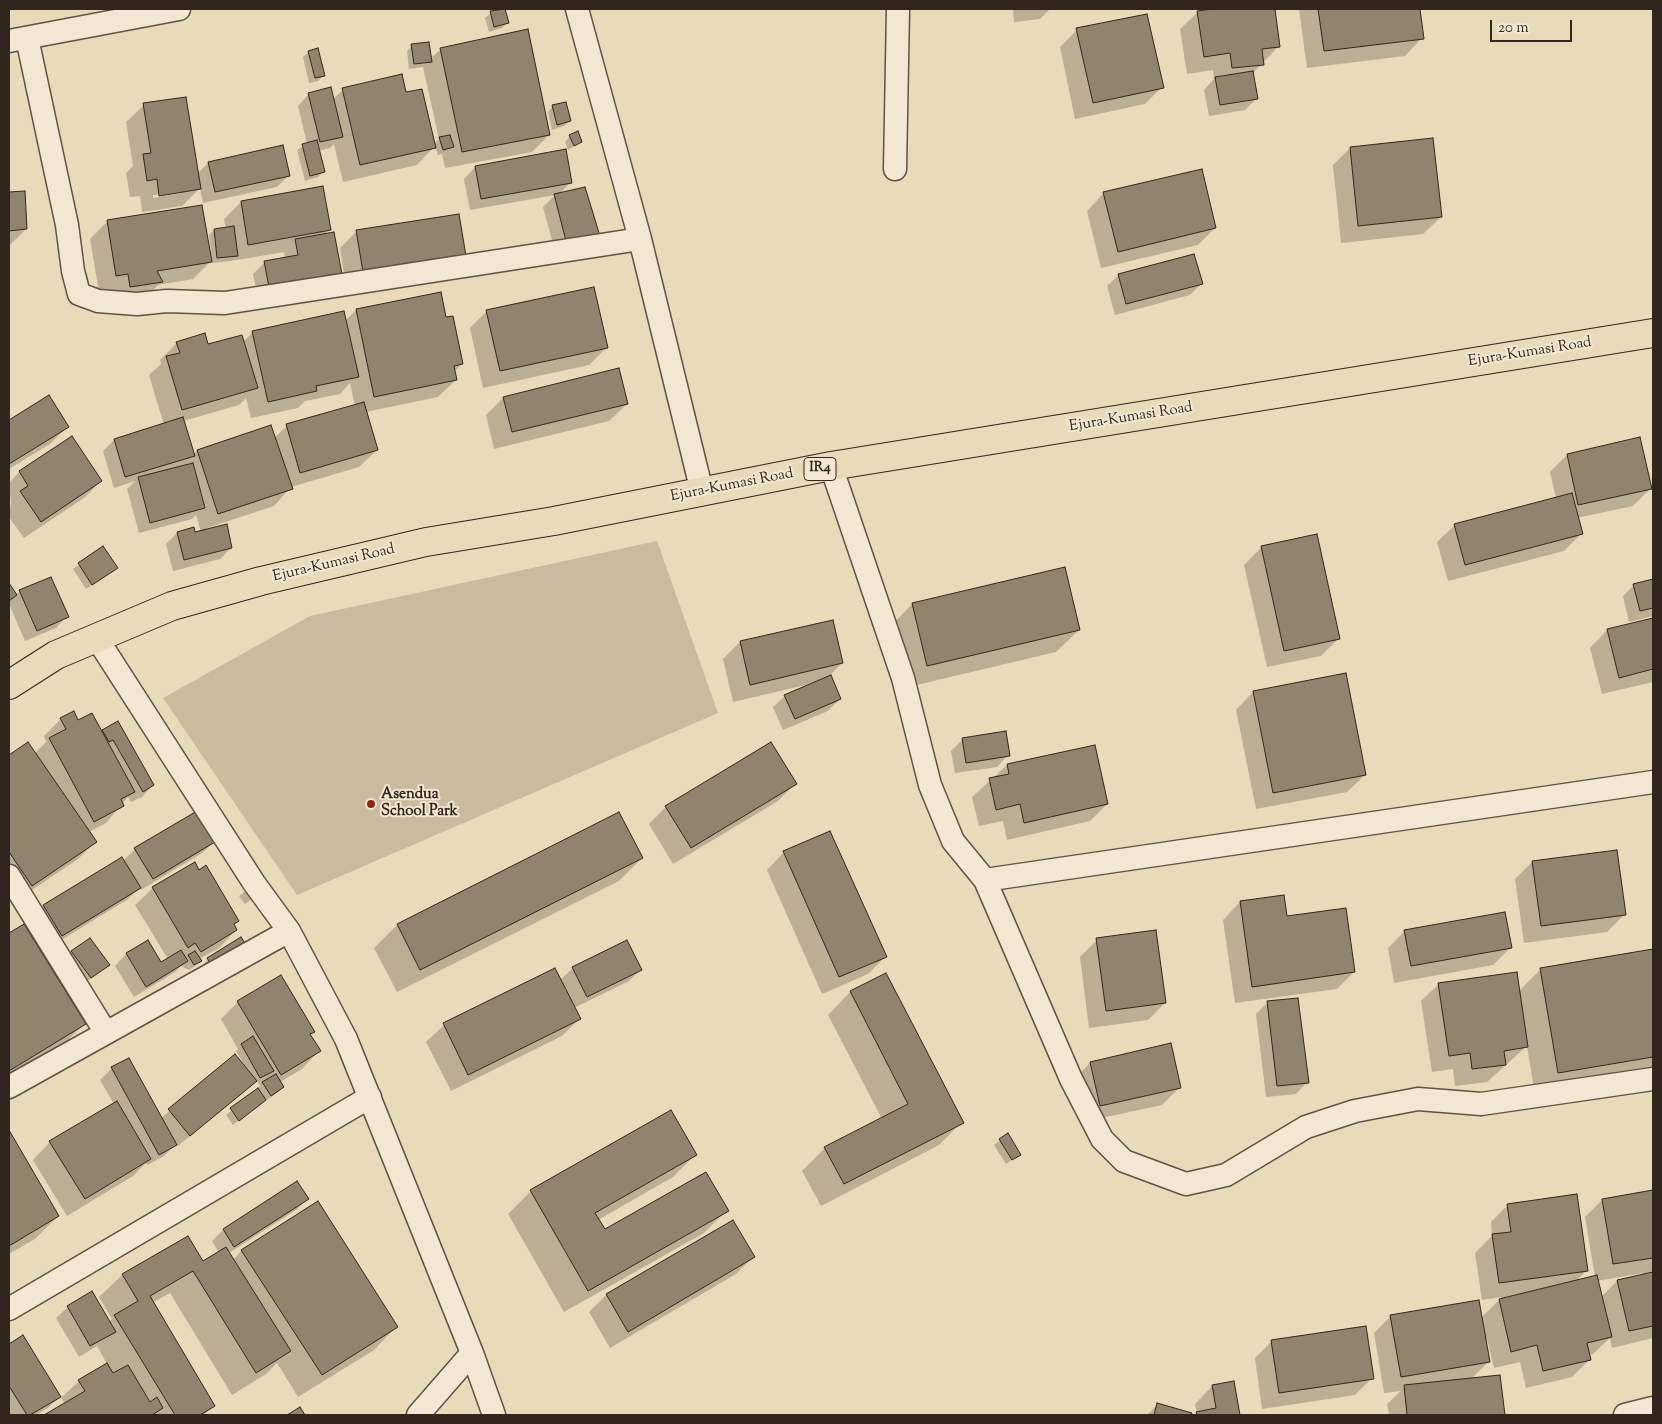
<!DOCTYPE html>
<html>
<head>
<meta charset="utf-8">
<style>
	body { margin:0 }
	#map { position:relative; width:1662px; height:1424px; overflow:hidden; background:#e9daba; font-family:"Sorts Mill Goudy",serif }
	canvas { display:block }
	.frame { position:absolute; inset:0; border:10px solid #31261d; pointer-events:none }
	.scale { position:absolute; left:1490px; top:20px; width:82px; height:22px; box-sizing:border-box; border:2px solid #31261d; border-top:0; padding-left:6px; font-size:15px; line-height:18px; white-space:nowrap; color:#31261d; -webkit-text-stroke:4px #f1e7d2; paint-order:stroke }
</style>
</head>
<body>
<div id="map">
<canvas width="1662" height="1424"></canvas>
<div class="frame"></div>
<div class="scale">20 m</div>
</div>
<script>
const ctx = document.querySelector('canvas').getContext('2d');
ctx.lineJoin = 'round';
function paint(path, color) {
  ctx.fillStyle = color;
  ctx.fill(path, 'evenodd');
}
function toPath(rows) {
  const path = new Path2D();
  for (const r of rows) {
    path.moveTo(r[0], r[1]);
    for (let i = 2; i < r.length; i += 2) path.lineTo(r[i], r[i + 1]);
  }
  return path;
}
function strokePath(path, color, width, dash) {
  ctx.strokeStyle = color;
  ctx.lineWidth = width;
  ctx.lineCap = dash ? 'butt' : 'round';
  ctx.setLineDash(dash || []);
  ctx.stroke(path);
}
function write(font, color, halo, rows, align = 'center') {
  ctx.font = font + ' "Sorts Mill Goudy",serif';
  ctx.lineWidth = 4;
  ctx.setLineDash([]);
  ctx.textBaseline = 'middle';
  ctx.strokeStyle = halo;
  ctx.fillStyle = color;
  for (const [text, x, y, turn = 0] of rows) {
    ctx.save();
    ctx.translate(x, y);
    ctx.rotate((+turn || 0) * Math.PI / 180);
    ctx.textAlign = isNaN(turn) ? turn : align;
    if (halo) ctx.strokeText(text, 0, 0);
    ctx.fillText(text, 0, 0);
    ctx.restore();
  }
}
paint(toPath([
	[657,541,718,713,297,895,163,698,310,616]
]), '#cabb9f');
paint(toPath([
	[1013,9,1050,9,1040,19,1014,22],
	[1223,9,1274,9,1279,46,1252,74,1257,98,1245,110,1209,116,1204,90,1214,79,1213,70,1187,74,1180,29,1198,12],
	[1299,9,1418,9,1422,38,1405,56,1307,68],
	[491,13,507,23,502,28,489,32,485,18],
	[1077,30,1162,87,1145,104,1075,119,1060,47],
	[412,46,430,59,441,49,549,135,532,152,445,168,442,154,438,155,435,146,417,165,343,182,334,144,330,148,318,151,323,172,318,177,305,181,297,150,307,144,298,106,309,94,333,99,343,90,405,94,434,144,439,139,423,67,409,69,407,51],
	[309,52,323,76,318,81,309,83,303,57],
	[144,105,197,174,208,163,289,175,277,187,203,203,200,188,182,206,142,212,140,196,130,197,126,173,133,166,126,122],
	[182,191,182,193,153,198,153,195],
	[553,106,569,121,564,126,552,130,548,112],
	[570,136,581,142,568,150,565,142],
	[1350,148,1441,217,1423,234,1341,243,1333,165],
	[565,151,571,182,559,194,599,236,556,255,543,207,555,195,470,210,464,179,475,167],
	[23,193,26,229,9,246,9,194],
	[1104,193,1215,228,1198,245,1101,268,1087,211],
	[241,202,329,230,258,298,253,274,265,262,285,259,284,252,231,261,212,263,212,260,193,279,158,285,144,299,113,304,111,291,99,292,90,239,108,221,209,253,211,252,209,235,214,230,226,229,224,219],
	[458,215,346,288,340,248,357,231],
	[1119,275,1201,284,1190,295,1115,315,1107,286],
	[440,293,445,319,462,364,454,372,456,380,438,397,366,412,377,450,359,467,291,487,274,506,207,528,231,548,220,559,173,571,166,544,177,533,201,532,196,515,192,519,139,533,127,489,135,481,114,488,103,451,114,440,164,425,149,375,161,364,160,360,177,343,208,346,243,342,253,332,345,321,356,310],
	[350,383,355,406,287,426,274,438,270,427,197,451,193,455,183,421,239,405,246,398,251,418,298,408,305,401,340,394],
	[487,311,606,348,589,365,483,388,470,328],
	[49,397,67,427,50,444,9,469,9,421],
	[503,398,627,404,609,421,494,449,486,415],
	[71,438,101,481,84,498,24,538,9,517,11,502,9,483,19,472],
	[1640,439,1651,488,1633,506,1577,518,1582,533,1564,551,1448,581,1437,542,1455,525,1556,498,1550,472,1567,455],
	[1262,547,1338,639,1321,656,1267,667,1244,565],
	[103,548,116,568,86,589,73,569],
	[1653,580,1653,616,1629,622,1623,596,1634,585],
	[9,585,16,595,20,591,67,616,56,628,25,641,9,604],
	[912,604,1079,630,1056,652,904,688,890,627],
	[1653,619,1653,682,1602,694,1590,648,1607,630],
	[740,642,842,663,830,675,840,699,828,711,783,730,773,707,785,696,810,684,733,702,723,659],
	[1345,675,1365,775,1347,792,1256,809,1236,710,1253,692],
	[61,719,78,722,102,732,118,723,153,785,142,797,131,802,128,797,106,823,89,832,95,842,78,859,14,902,9,894,9,756,28,743,35,753,46,742,44,736],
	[963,739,1008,755,997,767,955,773,951,751],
	[1094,746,1107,804,1090,821,1007,840,1003,821,979,826,972,797,1007,765],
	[795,784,778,801,673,864,649,824,666,807],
	[619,813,642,858,619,881,397,992,374,948,397,925],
	[214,842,202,853,141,890,140,887,128,899,50,947,32,917,44,906,123,861,135,849],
	[784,852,886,956,868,974,822,994,767,870],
	[1532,862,1624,915,1607,932,1524,943,1515,879],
	[252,886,252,899,245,904,239,896],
	[153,888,238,921,233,926,236,930,219,948,199,959,195,966,189,970,181,966,175,972,134,997,115,966,126,954,148,942,161,964,168,959,135,905],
	[1240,902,1286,917,1354,972,1337,989,1235,1003,1223,920],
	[23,925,85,1023,62,1046,9,1079,9,935],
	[1405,931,1510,948,1493,965,1394,983,1388,948],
	[241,938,207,972,203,965,208,959],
	[1097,940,1165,1003,1148,1020,1089,1028,1080,957],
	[1653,951,1653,1076,1535,1095,1527,1046,1487,1082,1455,1086,1453,1069,1432,1072,1421,1001,1439,984,1518,992,1541,969],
	[72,952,108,965,85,983,67,957],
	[573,968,640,970,629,981,574,1008,580,1018,562,1036,451,1091,426,1042,444,1025,555,969,560,980],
	[885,974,962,1122,939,1145,821,1206,802,1171,825,1148,882,1119,828,1015,850,992],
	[238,1002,313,1032,310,1035,319,1051,302,1069,280,1082,283,1087,278,1092,233,1125,226,1115,258,1089,260,1086,257,1081,178,1146,176,1144,164,1156,148,1165,146,1163,133,1176,67,1216,33,1160,50,1142,114,1104,100,1080,112,1068,161,1118,235,1056,245,1066,236,1051,238,1049,221,1019],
	[1267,1003,1307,1082,1296,1094,1266,1097,1256,1014],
	[1090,1063,1180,1087,1162,1105,1083,1122,1073,1080],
	[9,1133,58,1216,35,1239,9,1254],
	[1007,1135,1019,1155,1006,1164,994,1145],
	[696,1154,673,1177,598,1220,604,1231,727,1210,704,1233,564,1312,508,1214,531,1191],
	[1653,1191,1653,1338,1612,1348,1610,1338,1593,1354,1589,1355,1589,1360,1572,1377,1526,1388,1520,1362,1494,1368,1487,1339,1485,1340,1489,1361,1470,1380,1499,1376,1504,1415,1389,1415,1387,1404,1401,1391,1384,1393,1374,1333,1391,1316,1481,1318,1502,1297,1482,1300,1475,1253,1492,1236,1491,1222,1508,1205,1587,1270,1575,1282,1595,1277,1585,1217,1602,1200],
	[1643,1273,1643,1275,1617,1281,1601,1297,1597,1281],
	[307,1199,296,1210,229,1253,233,1260,242,1250,396,1327,374,1350,298,1397,277,1363,266,1374,232,1395,170,1293,152,1303,214,1406,204,1415,47,1415,65,1404,61,1398,79,1381,107,1364,97,1346,79,1357,56,1318,68,1307,109,1322,112,1319,99,1297,122,1275,202,1263,219,1253,212,1241,223,1230],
	[732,1222,753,1257,736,1274,610,1348,589,1312,606,1295],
	[23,1337,59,1397,48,1408,36,1415,9,1415,9,1346],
	[1272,1341,1372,1378,1355,1395,1262,1409,1255,1358],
	[1233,1383,1239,1415,1195,1415,1197,1413,1195,1404,1212,1386],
	[1158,1404,1191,1414,1190,1415,1147,1415]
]), '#0003');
const building = toPath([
	[505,9,509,23,494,27,490,11,505,9],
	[1213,9,1275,9,1280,47,1262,49,1264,65,1232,68,1230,53,1204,57,1197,11,1213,9],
	[1318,9,1420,9,1424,39,1324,51,1318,9],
	[1147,14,1164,88,1093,103,1076,28,1147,14],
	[528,29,550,135,462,152,440,48,528,29],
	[429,42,432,62,414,64,411,44,429,42],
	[318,48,325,76,315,78,308,51,318,48],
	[1253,71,1258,99,1220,105,1215,77,1253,71],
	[402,74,406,92,422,89,436,148,360,165,342,88,402,74],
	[331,87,343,137,320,142,308,93,331,87],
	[186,97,201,189,159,196,157,179,147,181,143,154,151,153,143,103,186,97],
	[566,102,571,121,557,125,552,105,566,102],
	[578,131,582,142,574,146,569,135,578,131],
	[450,135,454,147,443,150,439,137,450,135],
	[1433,138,1442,217,1358,226,1350,147,1433,138],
	[317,140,325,172,310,176,302,144,317,140],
	[283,145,290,176,215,192,208,162,283,145],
	[566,149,572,183,481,199,475,166,566,149],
	[1202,169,1216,228,1118,252,1103,192,1202,169],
	[323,186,331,230,248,245,241,201,323,186],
	[585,187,600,236,567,245,554,194,585,187],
	[25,191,27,229,9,231,9,192,25,191],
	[202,205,212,262,157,271,163,282,130,287,128,274,116,276,107,220,202,205],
	[459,214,466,256,363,272,356,230,459,214],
	[234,226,238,256,217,258,214,229,234,226],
	[334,232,342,274,269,287,264,261,298,255,295,239,334,232],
	[1194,254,1203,284,1126,304,1118,274,1194,254],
	[594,287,608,348,500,371,486,310,594,287],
	[441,292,446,317,453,316,463,364,454,366,457,380,374,397,356,309,441,292],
	[344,311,359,377,316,386,317,391,268,402,252,331,344,311],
	[205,333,208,344,242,335,258,388,182,410,166,356,180,353,176,342,205,333],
	[619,368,628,404,512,432,503,397,619,368],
	[49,395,69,427,9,464,9,420,49,395],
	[364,402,378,450,300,473,286,424,364,402],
	[183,417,195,456,125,477,114,439,183,417],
	[271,425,293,489,218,514,197,450,271,425],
	[72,436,102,481,41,522,20,491,28,486,19,471,72,436],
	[1640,437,1652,489,1578,505,1567,454,1640,437],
	[193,463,205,508,150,523,138,477,193,463],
	[1572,493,1583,534,1465,565,1454,524,1572,493],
	[227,524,232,548,184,560,177,532,194,527,195,532,227,524],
	[1317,534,1340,639,1284,651,1261,546,1317,534],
	[103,546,118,568,92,585,78,563,103,546],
	[1065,567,1080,630,927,666,912,603,1065,567],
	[51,577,69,617,37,631,19,590,51,577],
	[1653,579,1653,608,1640,611,1633,584,1653,579],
	[9,583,17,595,9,601,9,583],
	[1653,618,1653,669,1619,678,1607,629,1653,618],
	[833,620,843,663,750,685,740,641,833,620],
	[1346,673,1366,775,1273,793,1253,691,1346,673],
	[831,675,841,699,795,719,784,695,831,675],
	[74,711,78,720,92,713,135,792,121,799,124,806,94,822,49,738,66,729,60,718,74,711],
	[118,721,154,785,143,792,113,740,109,742,102,730,118,721],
	[1006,731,1010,756,966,763,962,738,1006,731],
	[28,742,97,842,32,886,9,852,9,755,28,742],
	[771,742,797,784,691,848,665,806,771,742],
	[1095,745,1108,804,1024,823,1020,804,996,810,989,778,1009,774,1007,764,1095,745],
	[197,811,215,842,153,879,134,848,197,811],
	[619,812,643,858,420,970,397,924,619,812],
	[830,831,887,957,839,977,783,851,830,831],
	[1617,850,1626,915,1541,926,1532,861,1617,850],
	[122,857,141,888,62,936,43,905,122,857],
	[195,862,199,870,206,865,239,921,234,924,237,930,201,952,195,943,188,948,152,887,195,862],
	[1284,895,1287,916,1346,908,1355,972,1252,987,1240,901,1284,895],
	[1505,912,1512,948,1411,966,1404,930,1505,912],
	[24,924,86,1024,9,1071,9,933,24,924],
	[1156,930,1166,1003,1106,1011,1096,938,1156,930],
	[241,937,247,946,213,968,207,958,241,937],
	[90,938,110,965,91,978,71,951,90,938],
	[148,940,161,962,181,950,188,961,146,987,126,953,148,940],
	[627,940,642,970,587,997,572,967,627,940],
	[1653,949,1653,1057,1558,1073,1540,968,1653,949],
	[195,951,202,961,194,965,188,955,195,951],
	[555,968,581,1019,468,1075,443,1023,555,968],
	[1517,972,1528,1047,1504,1051,1506,1065,1472,1069,1470,1053,1449,1056,1438,983,1517,972],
	[886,973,964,1123,844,1184,824,1147,908,1104,850,991,886,973],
	[281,975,315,1032,310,1034,321,1051,281,1075,237,1001,281,975],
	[1298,998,1309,1083,1277,1086,1267,1001,1298,998],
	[253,1036,274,1071,260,1078,241,1044,253,1036],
	[1171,1043,1181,1088,1100,1106,1090,1062,1171,1043],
	[235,1054,257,1081,190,1136,168,1109,235,1054],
	[129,1058,177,1145,159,1155,111,1067,129,1058],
	[276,1074,284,1087,271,1096,262,1082,276,1074],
	[258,1088,266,1100,239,1121,230,1108,258,1088],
	[117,1101,151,1159,85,1199,49,1141,117,1101],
	[671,1110,697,1155,595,1213,605,1229,706,1172,729,1211,588,1291,530,1190,671,1110],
	[9,1130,59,1216,9,1246,9,1130],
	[1008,1133,1021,1155,1012,1160,999,1139,1008,1133],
	[297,1181,309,1199,234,1247,223,1229,297,1181],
	[1653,1190,1653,1258,1613,1264,1602,1199,1653,1190],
	[1577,1194,1588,1271,1499,1283,1492,1234,1511,1232,1507,1204,1577,1194],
	[318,1201,398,1327,322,1375,241,1250,318,1201],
	[733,1220,755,1257,628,1332,606,1294,733,1220],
	[188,1236,203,1261,226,1247,291,1351,256,1373,193,1271,150,1296,215,1406,200,1415,175,1415,114,1315,138,1301,122,1274,188,1236],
	[1653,1272,1653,1326,1629,1331,1617,1280,1653,1272],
	[1597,1275,1612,1337,1587,1343,1591,1360,1543,1371,1537,1345,1511,1352,1499,1299,1597,1275],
	[92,1291,116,1332,90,1346,67,1306,92,1291],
	[1479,1300,1490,1362,1401,1377,1390,1315,1479,1300],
	[1366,1326,1374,1379,1279,1393,1271,1340,1366,1326],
	[23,1335,61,1397,30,1415,27,1415,9,1386,9,1344,23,1335],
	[107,1363,113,1373,128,1365,150,1402,157,1397,163,1408,152,1415,44,1415,85,1391,78,1380,107,1363],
	[1500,1375,1505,1415,1407,1415,1404,1385,1500,1375],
	[1234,1381,1240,1415,1197,1415,1196,1412,1216,1408,1212,1385,1234,1381],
	[1157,1403,1192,1413,1191,1415,1154,1415,1157,1403],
	[300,1407,305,1415,287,1415,300,1407]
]);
paint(building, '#91846f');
strokePath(building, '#31261d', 1);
const minor = toPath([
	[577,9,640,239,702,492],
	[27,38,67,225,73,271,79,294,98,301,137,304,167,301,225,303,640,239],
	[9,41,179,9],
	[895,169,898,9],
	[831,466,903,678,930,785,953,841,985,880,1071,1079,1102,1139,1124,1161,1186,1184,1226,1175,1306,1127,1355,1111,1418,1099,1481,1104,1653,1079],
	[96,637,254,883,289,931,346,1039,472,1353,494,1415],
	[9,876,106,1033],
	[985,880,1653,782],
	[9,1087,289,931],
	[9,1309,370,1097],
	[418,1415,472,1353],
	[1625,1415,1653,1408]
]);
const primary = toPath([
	[9,685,56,655,172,606,261,581,426,542,554,521,831,466,1653,333]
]);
strokePath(minor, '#5f5344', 25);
strokePath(primary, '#31261d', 30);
strokePath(minor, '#f1e7d2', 22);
strokePath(primary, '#e9daba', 28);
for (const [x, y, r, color] of [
	[371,804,5,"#8f2418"]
]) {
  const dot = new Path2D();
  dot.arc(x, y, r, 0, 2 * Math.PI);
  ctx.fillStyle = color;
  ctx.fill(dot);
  strokePath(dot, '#f1e7d2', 2);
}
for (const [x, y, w] of [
	[820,469,32]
]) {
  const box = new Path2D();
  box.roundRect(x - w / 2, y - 11.5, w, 23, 4);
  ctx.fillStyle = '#f1e7d2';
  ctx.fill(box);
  strokePath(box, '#31261d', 1);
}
write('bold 14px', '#31261d', null, [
	["IR4",820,469]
]);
write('15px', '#31261d', '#f1e7d2', [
	["Ejura-Kumasi Road",1530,353,-9],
	["Ejura-Kumasi Road",1131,418,-9],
	["Ejura-Kumasi Road",732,486,-11],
	["Ejura-Kumasi Road",334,564,-13]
]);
write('bold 15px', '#31261d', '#f1e7d2', [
	["Asendua",381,795],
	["School Park",381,812]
], 'left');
</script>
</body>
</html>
